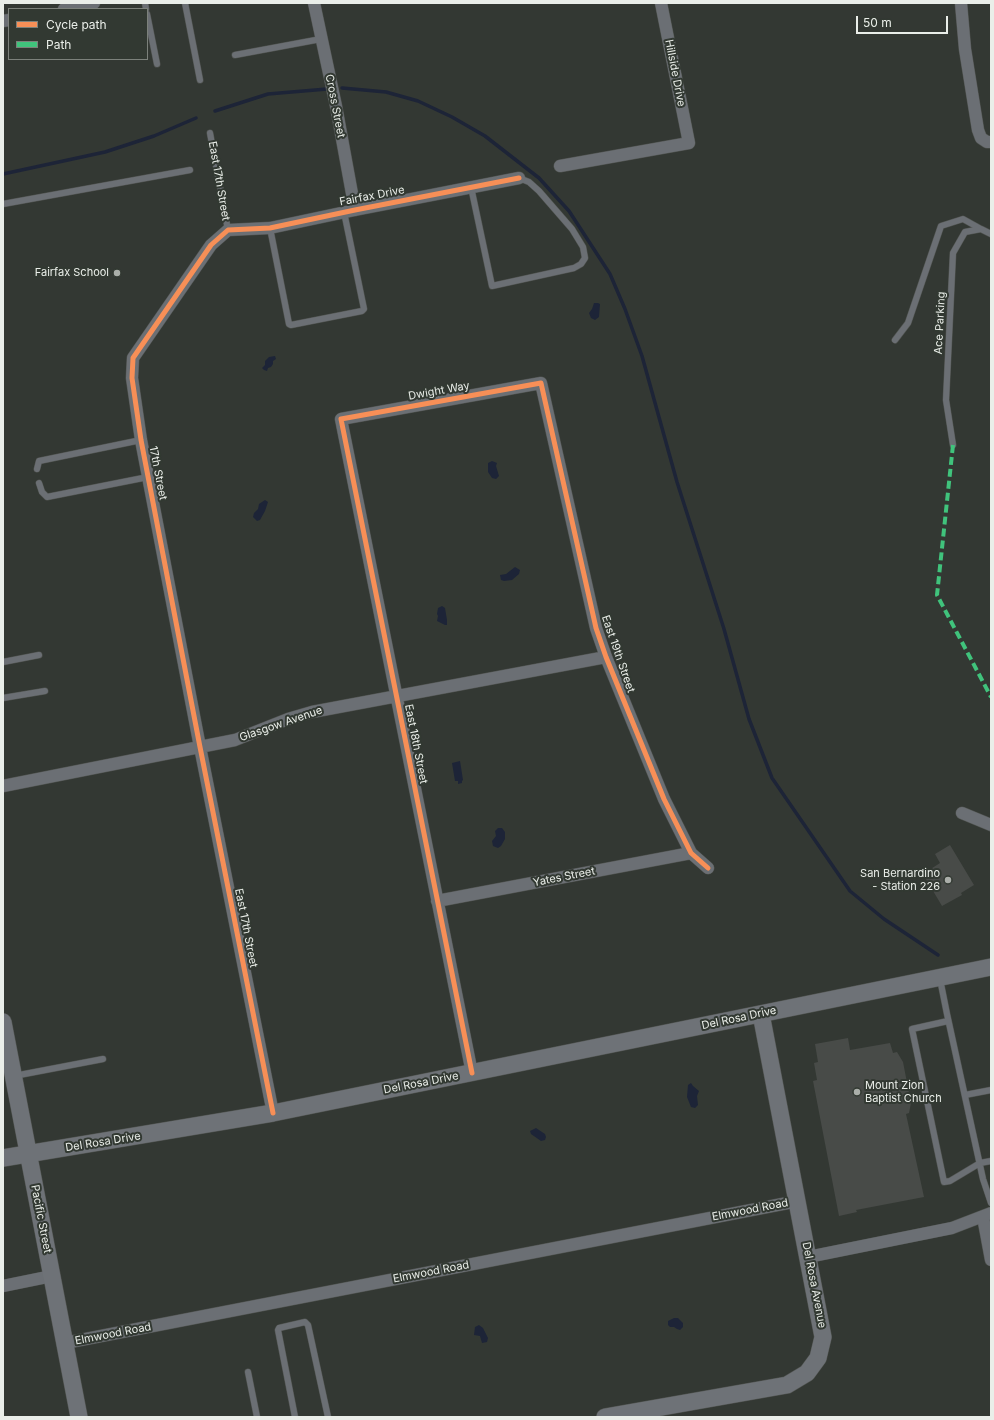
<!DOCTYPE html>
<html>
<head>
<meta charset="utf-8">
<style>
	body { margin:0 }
	#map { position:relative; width:994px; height:1420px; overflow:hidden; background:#333833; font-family:Inter,sans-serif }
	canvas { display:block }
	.frame { position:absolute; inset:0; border:4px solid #eaeee9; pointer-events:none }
	.legend { position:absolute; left:8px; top:8px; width:140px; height:52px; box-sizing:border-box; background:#323932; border:1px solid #7c817b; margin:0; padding:5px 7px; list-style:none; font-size:12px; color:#eaeee9 }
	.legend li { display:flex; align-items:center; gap:8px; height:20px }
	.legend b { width:20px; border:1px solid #7c817b }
	.scale { position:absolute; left:856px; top:16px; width:92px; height:18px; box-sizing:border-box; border:2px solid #eaeee9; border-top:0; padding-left:5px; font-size:12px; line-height:14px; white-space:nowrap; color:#eaeee9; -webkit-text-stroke:3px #323932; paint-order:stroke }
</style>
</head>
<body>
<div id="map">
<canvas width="994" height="1420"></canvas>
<div class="frame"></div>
<ul class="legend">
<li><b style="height:5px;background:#f78f57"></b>Cycle path</li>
<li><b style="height:5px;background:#40c37c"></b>Path</li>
</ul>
<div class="scale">50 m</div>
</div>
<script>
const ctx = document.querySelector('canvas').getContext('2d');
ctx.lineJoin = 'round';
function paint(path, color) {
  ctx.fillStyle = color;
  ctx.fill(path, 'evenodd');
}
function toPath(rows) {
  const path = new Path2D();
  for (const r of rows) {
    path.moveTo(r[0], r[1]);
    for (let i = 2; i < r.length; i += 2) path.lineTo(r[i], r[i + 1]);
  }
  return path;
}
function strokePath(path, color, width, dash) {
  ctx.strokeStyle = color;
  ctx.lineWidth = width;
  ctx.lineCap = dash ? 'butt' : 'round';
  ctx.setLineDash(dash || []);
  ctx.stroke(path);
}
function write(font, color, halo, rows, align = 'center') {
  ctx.font = font + ' Inter,sans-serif';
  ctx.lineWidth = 4;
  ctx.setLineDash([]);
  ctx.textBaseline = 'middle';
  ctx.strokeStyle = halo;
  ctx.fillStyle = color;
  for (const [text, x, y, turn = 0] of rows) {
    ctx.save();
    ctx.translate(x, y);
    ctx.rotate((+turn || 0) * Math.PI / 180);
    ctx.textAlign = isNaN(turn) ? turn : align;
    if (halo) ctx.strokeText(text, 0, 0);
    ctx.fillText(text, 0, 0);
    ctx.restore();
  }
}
paint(toPath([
	[594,303,598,303,600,304,599,317,595,320,591,318,589,313,592,309],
	[275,356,276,359,273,361,273,364,271,367,268,368,267,371,264,370,262,368,265,365,265,361,269,357],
	[492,461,497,463,496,466,499,476,496,479,492,478,488,472,488,463],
	[265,500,268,502,265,511,260,520,257,521,253,517,254,513,258,509,259,504],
	[515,567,520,570,519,574,512,580,504,581,501,580,500,575,506,574],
	[442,606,445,608,447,620,447,625,445,625,437,621,438,616,437,614,438,608],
	[460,761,463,780,462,781,462,783,458,784,458,781,455,781,452,763],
	[498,828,502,828,505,832,505,839,501,846,498,848,493,846,492,841,496,836,495,831],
	[691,1083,693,1086,699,1091,697,1096,698,1105,695,1108,691,1107,687,1097,688,1085],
	[536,1128,545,1134,546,1137,545,1140,541,1141,531,1134,530,1131],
	[674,1318,678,1318,683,1323,683,1327,680,1330,677,1329,674,1327,670,1327,668,1325,668,1321],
	[479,1325,483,1328,488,1338,487,1342,482,1343,480,1336,474,1335,475,1327]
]), '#1d2437');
strokePath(toPath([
	[342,88,386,92,418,101,452,117,485,136,539,178,569,211,610,274,625,309,642,356,677,482,724,629,749,719,772,778,850,891,884,919,938,955],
	[215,111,268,94,327,89],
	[3,174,105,152,154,136,196,118]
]), '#1d2437', 3.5);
paint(toPath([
	[950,845,974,885,961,893,962,895,942,906,923,874,940,863,935,854],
	[848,1038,850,1050,890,1043,893,1053,897,1052,903,1062,911,1103,909,1113,906,1114,924,1197,856,1210,857,1212,839,1216,813,1081,817,1080,814,1063,818,1062,815,1044]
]), '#484b48');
const lane = toPath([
	[145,3,146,9],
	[185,3,200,80],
	[147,14,157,64],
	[235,55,321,39],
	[210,133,228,230],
	[471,187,492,286,574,268,581,264,585,258,583,247,572,229,539,191,529,182,519,178],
	[3,204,190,170],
	[270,228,289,324,291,325,362,311,364,309,344,212],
	[895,340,908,323,941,226,963,219,981,229],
	[953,445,946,400,953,253,965,232,981,229,991,234],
	[37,469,39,461,141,440],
	[39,483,42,492,47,497,148,477],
	[3,662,39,655],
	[3,698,45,691],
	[940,979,947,1014,983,1179,991,1203],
	[948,1021,912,1029,944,1182,950,1181,980,1163,991,1161],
	[14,1076,103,1059],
	[965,1095,991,1090],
	[248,1372,257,1417],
	[295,1417,278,1330,279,1328,305,1322,308,1325,328,1417]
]);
const street = toPath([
	[314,3,336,106,355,210],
	[961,3,965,49,978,130,981,138,987,142,991,142],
	[64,9,94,3],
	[3,21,9,20],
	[560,166,689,143,661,3],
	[3,786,235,740,288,719,312,712,606,657],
	[962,813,991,825],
	[437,901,691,853],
	[472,1073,341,419,541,383,596,628,606,657,664,799,691,853,708,868],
	[273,1113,200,747,141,440,132,378,133,358,211,245,228,230,270,228,355,210,519,178],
	[983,1217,991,1260],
	[808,1257,952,1228,991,1213],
	[3,1286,52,1276],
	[65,1343,798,1201]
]);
const secondary = toPath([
	[3,1022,79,1417],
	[3,1158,273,1113,991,967],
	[605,1417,787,1385,807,1373,818,1358,823,1337,761,1014]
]);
strokePath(lane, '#515451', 7);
strokePath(street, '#515451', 13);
strokePath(secondary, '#515451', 18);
strokePath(lane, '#6b6f74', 6);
strokePath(street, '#6b6f74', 12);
strokePath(secondary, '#6e7277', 17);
strokePath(toPath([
	[953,445,937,595,991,697]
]), '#40c37c', 4, [8, 4]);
strokePath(toPath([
	[472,1073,341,419,541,383,596,628,606,657,664,799,691,853,708,868],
	[273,1113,200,747,141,440,132,378,133,358,211,245,228,230,270,228,355,210,519,178]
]), '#f78f57', 5);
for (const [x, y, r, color] of [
	[117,273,4,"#aaaea9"],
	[948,880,4,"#aaaea9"],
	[857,1092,4,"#aaaea9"]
]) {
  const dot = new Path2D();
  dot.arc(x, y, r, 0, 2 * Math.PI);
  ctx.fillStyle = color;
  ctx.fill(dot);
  strokePath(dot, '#323932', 1.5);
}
write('11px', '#eaeee9', '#323932', [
	["Hillside Drive",675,73,79],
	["Cross Street",335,106,79],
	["East 17th Street",219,181,80],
	["Fairfax Drive",372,196,-11],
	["Ace Parking",940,323,-87],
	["Dwight Way",439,391,-10],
	["17th Street",158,473,79],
	["East 19th Street",618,654,71],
	["Glasgow Avenue",281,724,-19],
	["East 18th Street",416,744,79],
	["Yates Street",564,877,-11],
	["East 17th Street",246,928,79],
	["Del Rosa Drive",739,1018,-12],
	["Del Rosa Drive",421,1083,-11],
	["Del Rosa Drive",103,1142,-9],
	["Elmwood Road",750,1210,-11],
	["Pacific Street",41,1219,79],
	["Elmwood Road",431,1272,-11],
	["Del Rosa Avenue",814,1285,79],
	["Elmwood Road",113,1334,-11]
]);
write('11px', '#eaeee9', '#323932', [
	["Fairfax School",109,273],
	["San Bernardino",940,874],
	["- Station 226",940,887],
	["Mount Zion",865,1086,"left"],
	["Baptist Church",865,1099,"left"]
], 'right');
</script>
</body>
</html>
